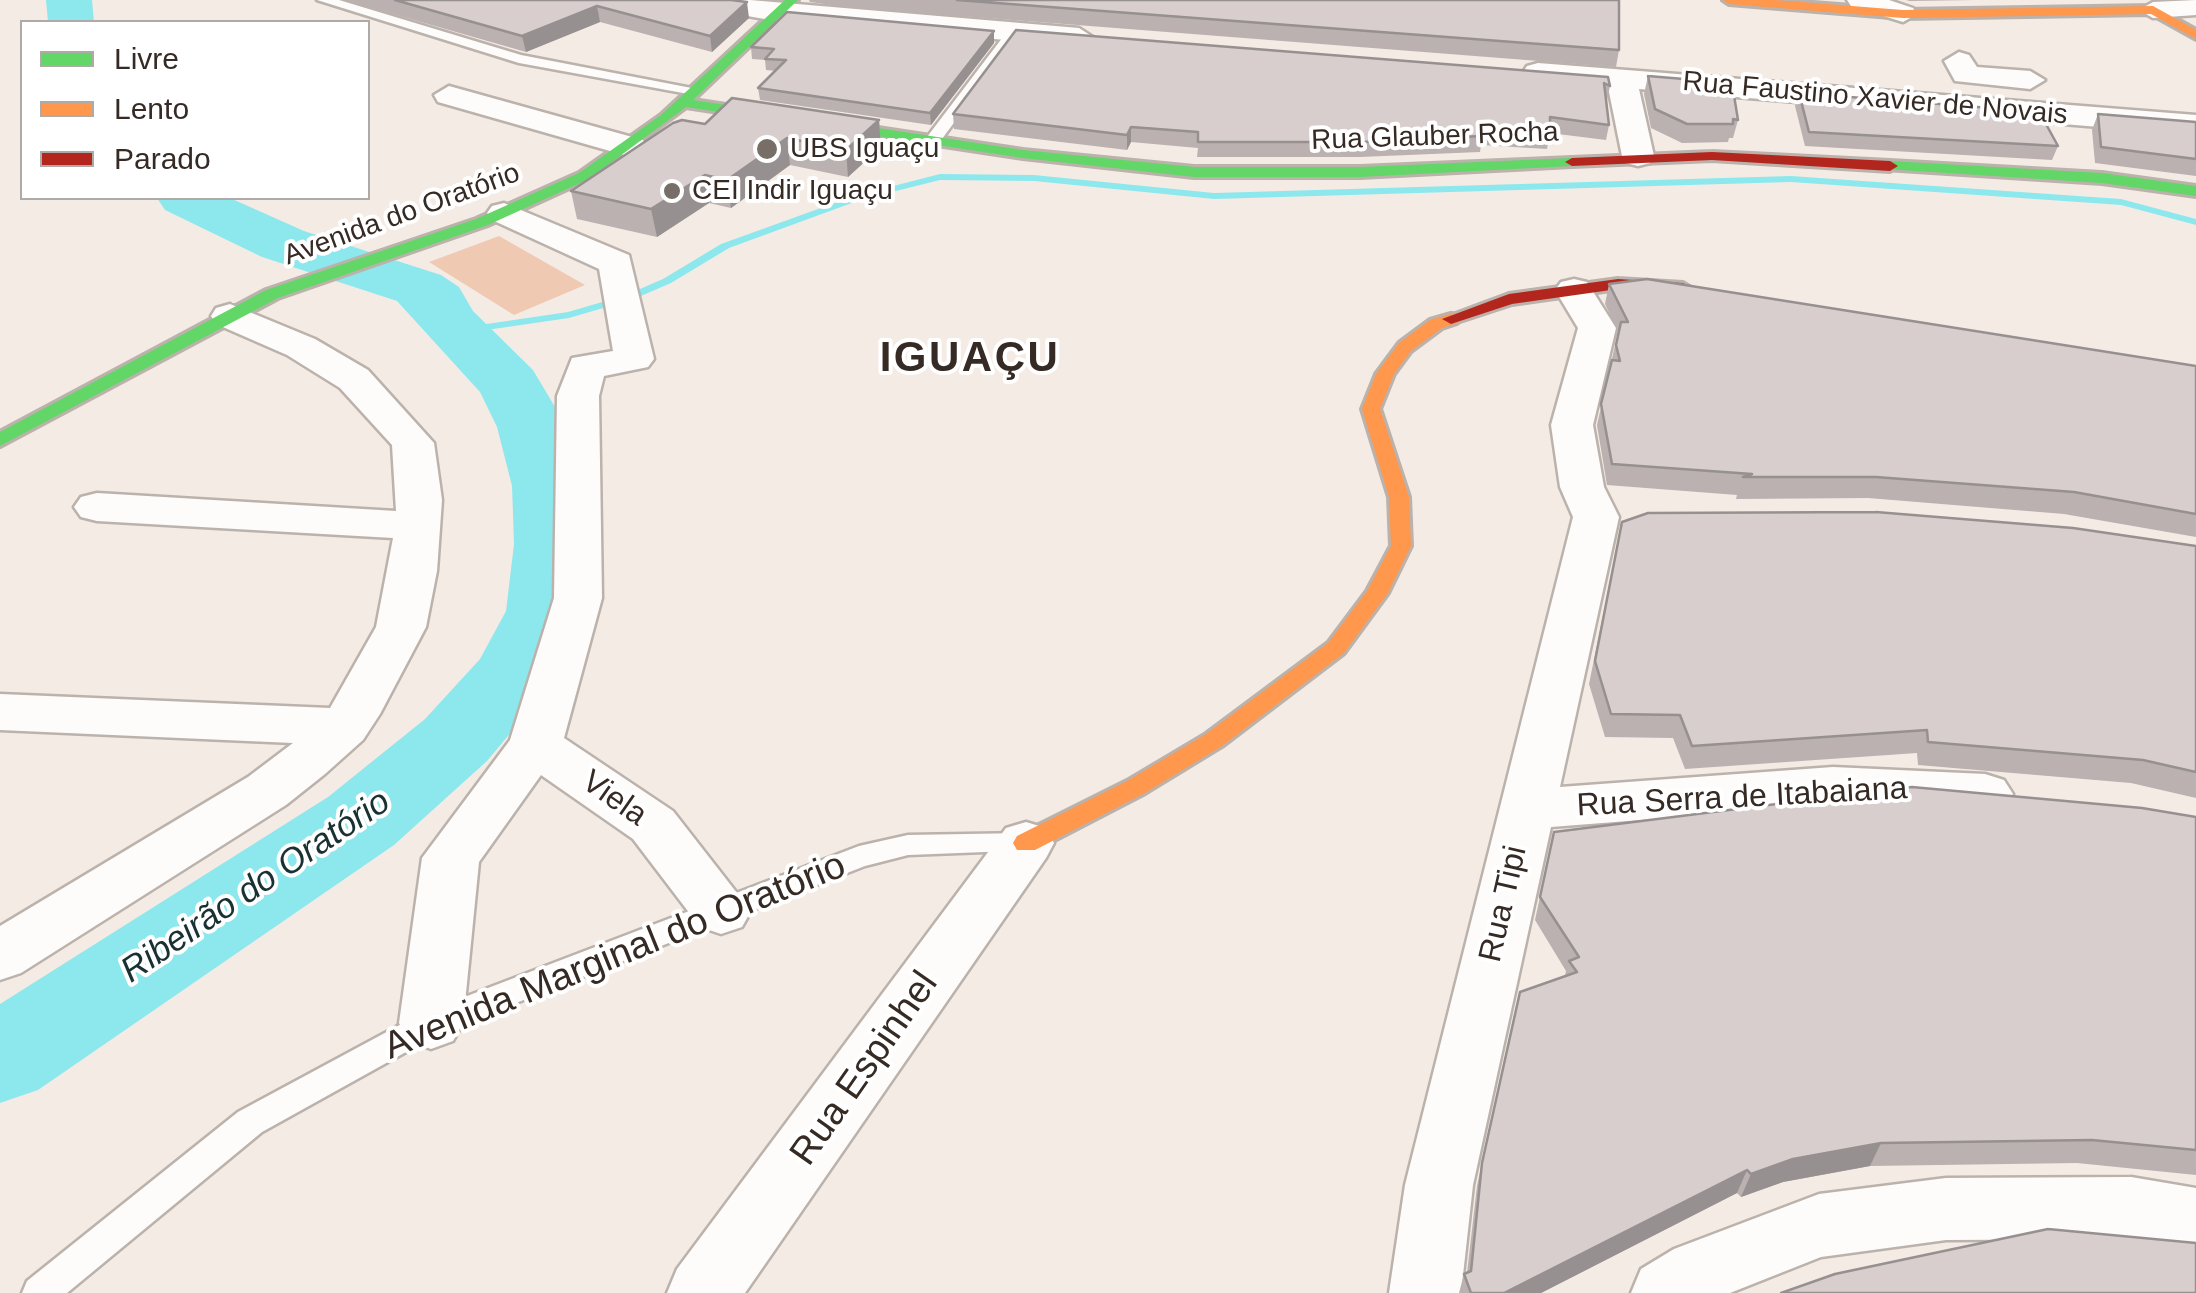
<!DOCTYPE html>
<html>
<head>
<meta charset="utf-8">
<style>
	body { margin:0 }
	#map { position:relative; width:2196px; height:1293px; overflow:hidden; background:#f5ebe5; font-family:Helvetica,sans-serif }
	canvas { display:block }
	.legend { position:absolute; left:20px; top:20px; width:350px; height:180px; box-sizing:border-box; background:#fff; border:2px solid #aeaaa7; margin:0; padding:12px 18px; list-style:none; font-size:30px; color:#352a24 }
	.legend li { display:flex; align-items:center; gap:20px; height:50px }
	.legend b { width:50px; border:2px solid #aeaaa7 }
</style>
</head>
<body>
<div id="map">
<canvas width="2196" height="1293"></canvas>
<ul class="legend">
<li><b style="height:12px;background:#63d668"></b>Livre</li>
<li><b style="height:12px;background:#ff974d"></b>Lento</li>
<li><b style="height:12px;background:#b3261e"></b>Parado</li>
</ul>
</div>
<script>
const ctx = document.querySelector('canvas').getContext('2d');
ctx.lineJoin = 'round';
function paint(path, color) {
  ctx.fillStyle = color;
  ctx.fill(path, 'evenodd');
}
function toPath(rows) {
  const path = new Path2D();
  for (const r of rows) {
    path.moveTo(r[0], r[1]);
    for (let i = 2; i < r.length; i += 2) path.lineTo(r[i], r[i + 1]);
  }
  return path;
}
function strokePath(path, color, width, dash) {
  ctx.strokeStyle = color;
  ctx.lineWidth = width;
  ctx.lineCap = dash ? 'butt' : 'round';
  ctx.setLineDash(dash || []);
  ctx.stroke(path);
}
function write(font, color, halo, rows, align = 'center') {
  ctx.font = font + ' Helvetica,sans-serif';
  ctx.lineWidth = 8;
  ctx.setLineDash([]);
  ctx.textBaseline = 'middle';
  ctx.strokeStyle = halo;
  ctx.fillStyle = color;
  for (const [text, x, y, turn = 0] of rows) {
    ctx.save();
    ctx.translate(x, y);
    ctx.rotate((+turn || 0) * Math.PI / 180);
    ctx.textAlign = isNaN(turn) ? turn : align;
    if (halo) ctx.strokeText(text, 0, 0);
    ctx.fillText(text, 0, 0);
    ctx.restore();
  }
}
paint(toPath([
	[499,236,585,285,514,315,429,262]
]), '#f0c9b2');
paint(toPath([
	[940,174,1034,175,1214,193,1791,176,2121,199,2196,219,2196,225,2121,205,1791,182,1214,199,1034,181,940,180,860,200,729,248,671,283,634,299,569,318,459,334,454,331,459,328,568,312,626,295,663,279,721,244,854,196,940,174]
]), '#8de8ed');
paint(toPath([
	[46,0,92,0,94,22,48,22,46,0],
	[157,198,230,198,304,231,441,275,459,287,473,311,533,370,567,427,586,486,590,544,586,611,544,693,487,761,394,845,38,1090,0,1103,0,1004,328,797,425,719,480,659,506,611,514,544,512,486,497,427,480,392,397,301,262,257,165,210,157,198]
]), '#8de8ed');
const lane = toPath([
	[317,0,339,0,521,55,702,90,694,95,519,63,317,0],
	[1009,29,1021,32,939,143,927,143,927,137,1009,29],
	[1026,833,1036,836,1040,843,1036,850,908,855,865,866,442,1032,262,1132,67,1293,22,1293,27,1281,238,1112,420,1014,859,846,908,835,1026,833]
]);
const street = toPath([
	[688,0,750,0,1079,28,1093,37,1079,46,776,21,702,8,688,0],
	[1847,0,1889,0,1913,8,1917,14,1903,22,1851,6,1847,0],
	[2196,0,2196,15,2153,18,2139,10,2153,2,2196,0],
	[1959,52,1969,55,1977,67,2030,71,2045,80,2030,89,1955,81,1944,61,1959,52],
	[1538,63,2196,115,2196,135,1639,89,1654,156,1650,163,1638,166,1626,163,1622,156,1608,87,1527,78,1523,72,1527,66,1538,63],
	[449,86,643,140,647,147,631,157,438,102,434,95,449,86],
	[504,203,629,255,654,359,648,367,604,376,599,396,602,598,564,738,673,811,751,911,742,927,721,934,700,927,633,839,541,775,479,862,463,1023,453,1041,431,1049,409,1041,399,1023,422,858,510,740,554,598,557,396,572,358,613,351,599,269,492,220,487,213,492,206,504,203],
	[1574,279,1587,282,1616,328,1593,425,1604,487,1619,517,1560,787,1833,767,1985,774,2004,780,2013,794,2004,808,1985,814,1833,805,1551,827,1473,1185,1461,1293,1389,1293,1405,1185,1573,517,1560,487,1551,425,1578,328,1555,290,1561,282,1574,279],
	[230,304,315,339,368,370,434,443,442,500,437,571,426,627,380,714,363,740,325,774,286,805,21,973,0,980,0,926,248,777,293,743,0,730,0,694,330,708,376,627,393,538,97,521,81,517,74,507,81,497,97,493,396,511,392,445,340,388,287,355,216,324,211,316,216,308,230,304],
	[1026,822,1046,828,1054,843,1046,858,745,1293,667,1293,677,1269,1006,828,1026,822],
	[2131,1177,2196,1188,2196,1250,2131,1239,1946,1240,1821,1257,1730,1293,1631,1293,1641,1269,1674,1249,1819,1194,1946,1178,2131,1177]
]);
const fast = toPath([
	[785,0,798,0,693,100,1023,150,1194,167,1360,167,1572,158,1579,162,1572,166,1360,177,1194,177,1023,158,686,107,589,179,488,225,278,298,0,446,0,432,266,290,476,219,579,173,661,115,785,0],
	[1890,161,2102,173,2196,186,2196,196,2102,183,1885,169,1882,166,1890,161]
]);
const slow = toPath([
	[1723,0,1775,0,1903,10,2153,6,2196,30,2196,39,2151,14,1903,18,1729,4,1723,0],
	[1451,314,1457,315,1457,323,1442,328,1411,351,1394,374,1380,409,1409,497,1411,546,1388,593,1344,653,1222,746,1145,793,1035,850,1017,850,1013,843,1017,836,1127,781,1206,734,1328,643,1367,591,1391,546,1389,497,1362,409,1376,374,1399,343,1430,320,1451,314]
]);
const jam = toPath([
	[1712,152,1890,161,1898,166,1890,171,1712,160,1572,166,1565,162,1572,158,1712,152],
	[1618,279,1683,283,1691,288,1683,293,1618,289,1512,304,1451,324,1442,319,1509,294,1618,279]
]);
strokePath(lane, '#bbb2ac', 5);
strokePath(street, '#bbb2ac', 5);
strokePath(fast, '#bbb2ac', 6);
strokePath(slow, '#bbb2ac', 6);
strokePath(jam, '#bbb2ac', 6);
paint(lane, '#fefcfb');
paint(street, '#fefcfb');
paint(fast, '#63d668');
paint(slow, '#ff974d');
paint(jam, '#b3261e');
paint(toPath([
	[344,0,731,0,749,18,712,52,600,22,526,52],
	[809,0,1619,0,1619,50,1616,67,846,7,810,2],
	[1906,0,1976,0,1910,1],
	[994,43,931,125,760,100,758,88,776,71,766,70,765,60,752,59,751,47],
	[1648,76,1738,120,1733,138,1729,138,1728,142,1682,143,1651,128,1644,94],
	[1608,77,1610,86,1607,101,1606,101,1609,125,1606,140,1550,133,1547,149,1481,145,1480,152,1360,157,1197,157,1198,148,1131,142,1127,150,954,129,953,114],
	[1799,93,2058,146,2052,160,1805,146,1795,106],
	[2098,114,2196,122,2196,176,2095,163,2092,130],
	[879,120,881,147,848,177,790,165,731,208,709,203,657,237,577,219,571,191,705,124],
	[1609,284,2196,366,2196,537,2064,514,1868,498,1736,499,1737,495,1607,485,1597,425,1618,332,1605,304],
	[1622,522,2196,546,2196,798,2131,783,1918,765,1917,753,1685,769,1673,738,1605,737,1589,684],
	[2196,817,2196,1175,2077,1163,1870,1166,1783,1182,1741,1197,1737,1193,1541,1293,1459,1293,1464,1274,1467,1273,1477,1186,1514,1015,1565,976,1566,971,1535,920,1554,832]
]), '#bab1b0');
paint(toPath([
	[747,2,749,18,712,52,710,36],
	[597,6,600,22,526,52,522,36],
	[994,31,994,43,931,125,930,113],
	[879,120,881,147,848,177,846,150],
	[1131,127,1131,142,1127,150,1127,135],
	[787,138,790,165,731,208,727,180],
	[705,175,709,203,657,237,651,209],
	[1881,1143,1870,1166,1783,1182,1741,1197,1751,1174,1793,1159],
	[1747,1170,1737,1193,1541,1293,1504,1293]
]), '#979090');
const building = toPath([
	[395,0,731,0,747,2,710,36,597,6,522,36,395,0],
	[957,0,1619,0,1619,50,957,0],
	[787,12,994,31,930,113,758,88,786,60,765,59,774,49,751,47,787,12],
	[1016,30,1608,77,1610,86,1604,83,1609,125,1550,117,1550,133,1483,130,1482,136,1362,142,1198,142,1198,132,1131,127,1127,135,953,114,1016,30],
	[1648,76,1732,83,1738,120,1733,119,1733,124,1687,124,1655,109,1648,76],
	[1799,93,2028,111,2041,115,2058,146,1809,132,1799,93],
	[732,98,879,120,846,150,787,138,727,180,705,175,651,209,571,191,673,123,682,120,705,124,732,98],
	[2098,114,2196,122,2196,159,2101,147,2098,114],
	[1647,279,2196,366,2196,514,2074,492,1876,477,1743,477,1752,474,1612,464,1601,404,1612,360,1620,361,1616,345,1621,322,1628,322,1609,284,1647,279],
	[1876,512,2073,528,2196,546,2196,772,2143,760,1928,742,1927,730,1692,746,1680,715,1611,714,1595,661,1622,522,1648,513,1876,512],
	[1912,787,2142,808,2196,817,2196,1150,2092,1140,1881,1143,1793,1159,1751,1174,1747,1170,1504,1293,1471,1293,1464,1274,1471,1271,1482,1163,1520,992,1577,972,1569,961,1579,957,1540,897,1554,832,1912,787],
	[2048,1229,2196,1243,2196,1293,1781,1293,1835,1274,2048,1229]
]);
paint(building, '#d8cecd');
strokePath(building, '#979090', 2.5);
for (const [x, y, r, color] of [
	[767,149,12,"#786e68"],
	[672,191,10,"#786e68"]
]) {
  const dot = new Path2D();
  dot.arc(x, y, r, 0, 2 * Math.PI);
  ctx.fillStyle = color;
  ctx.fill(dot);
  strokePath(dot, '#fff', 4);
}
write('28px', '#352a24', '#fff', [
	["Rua Faustino Xavier de Novais",1875,99,5],
	["Rua Glauber Rocha",1435,137,-2],
	["Avenida do Oratório",402,215,-20]
]);
write('28px', '#352a24', '#fff', [
	["UBS Iguaçu",790,149],
	["CEI Indir Iguaçu",692,191]
], 'left');
write('32px', '#352a24', '#fff', [
	["Rua Serra de Itabaiana",1742,798,-3],
	["Viela",614,799,35],
	["Rua Tipi",1504,904,-77]
]);
write('italic 35px', '#193132', '#fff', [
	["Ribeirão do Oratório",256,887,-34]
]);
write('38px', '#352a24', '#fff', [
	["Avenida Marginal do Oratório",615,957,-22],
	["Rua Espinhel",865,1069,-55]
]);
ctx.letterSpacing = '2.5px';
write('bold 42px', '#352a24', '#fff', [
	["IGUAÇU",970,359]
]);
ctx.letterSpacing = '0px';
</script>
</body>
</html>
